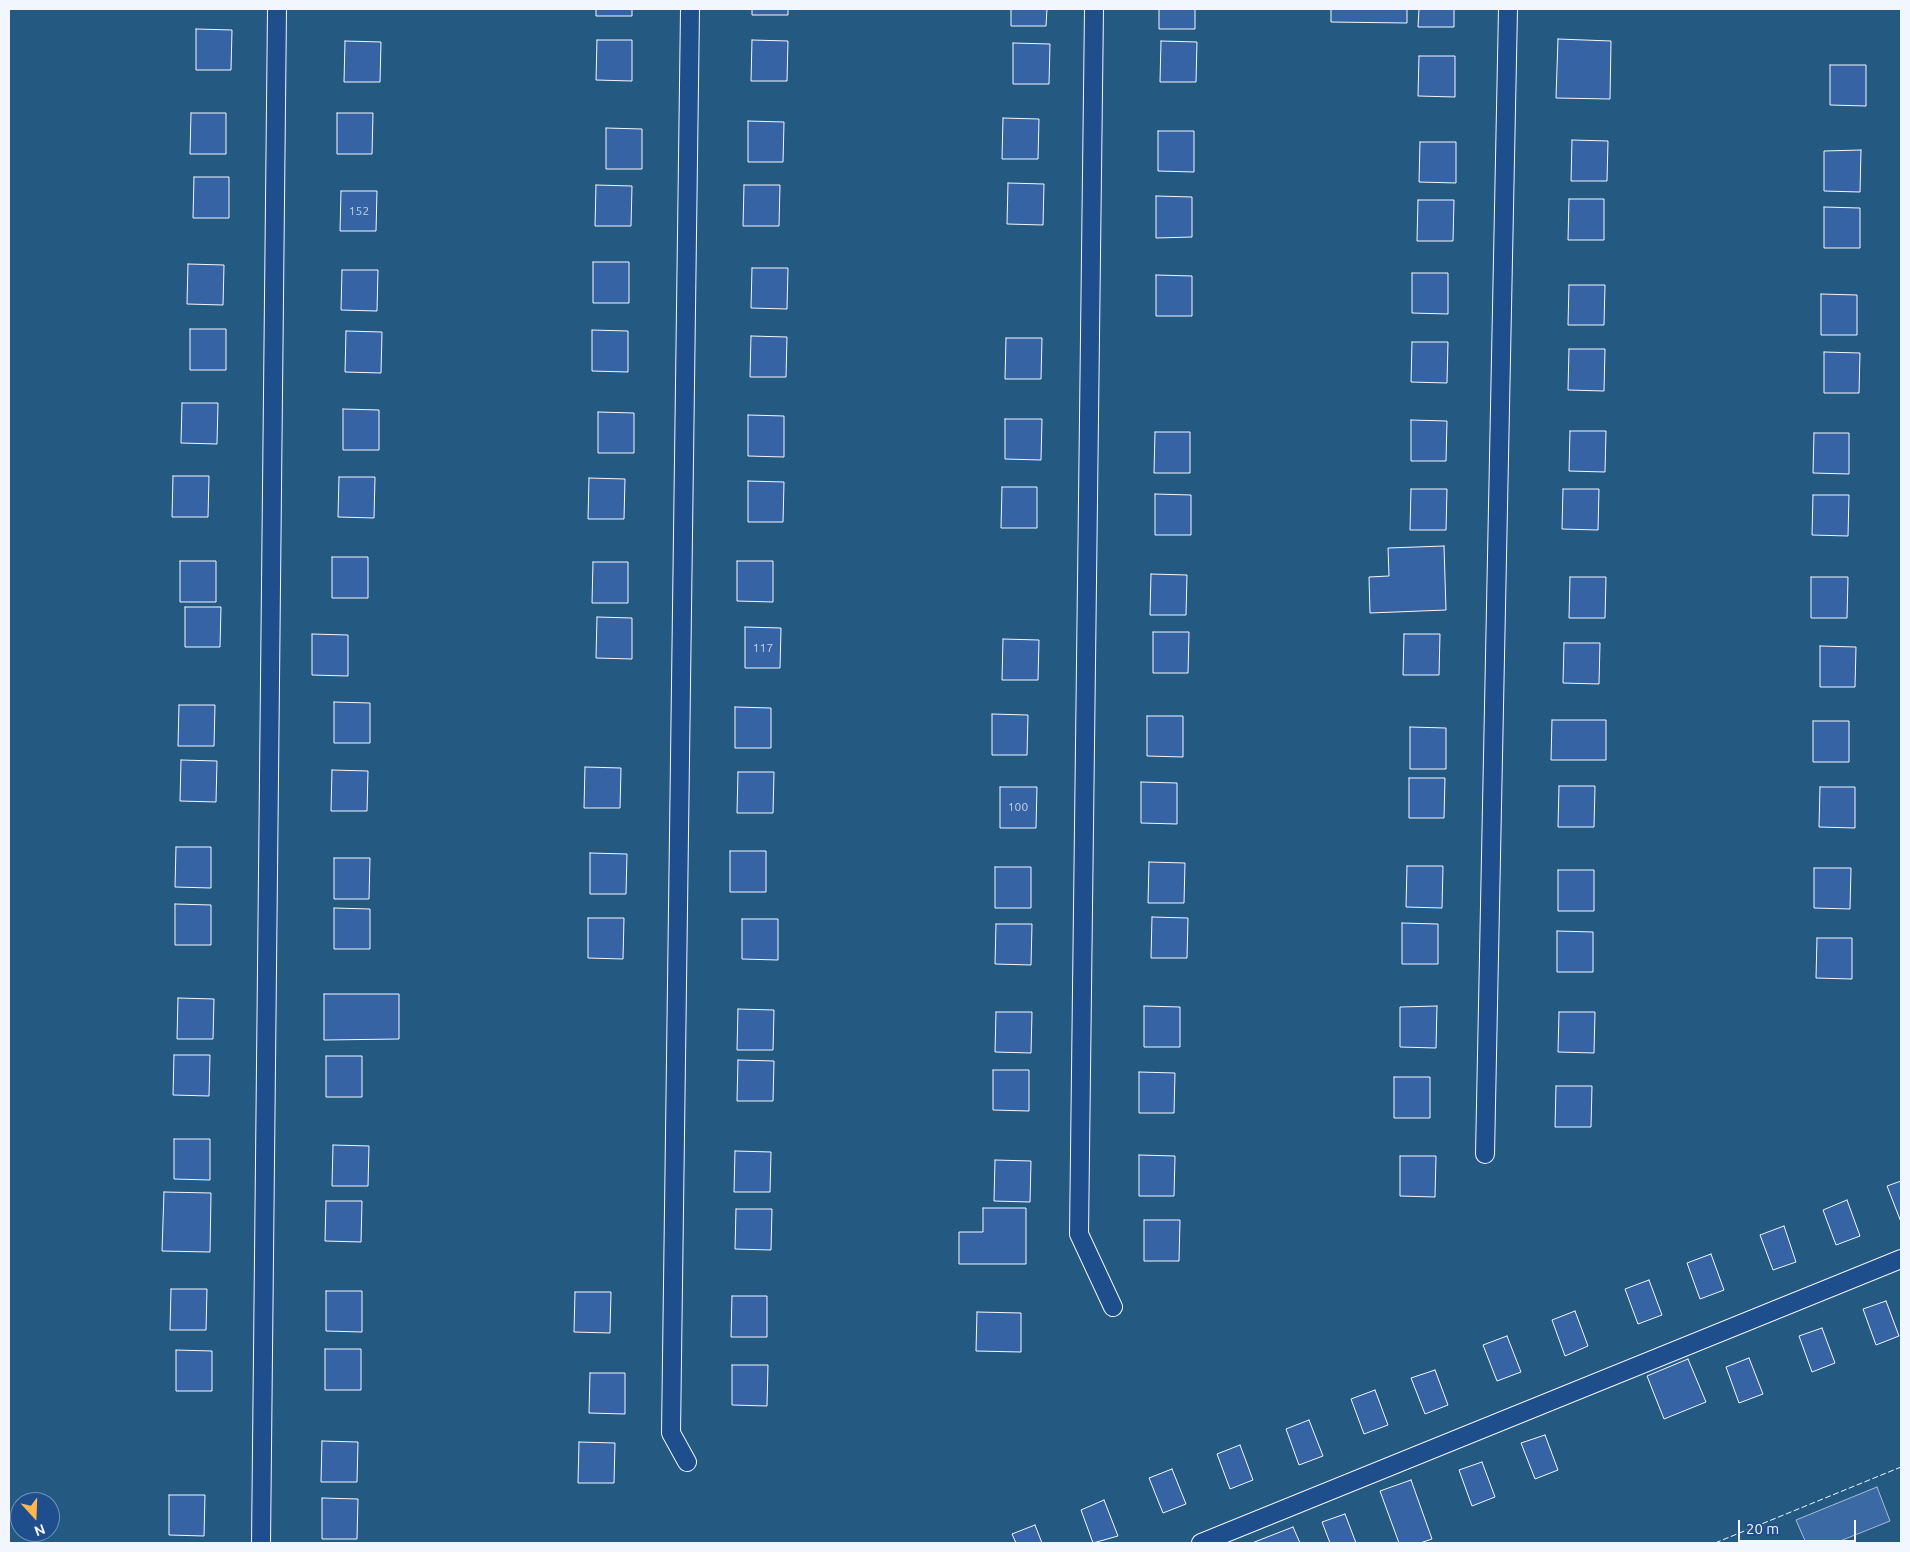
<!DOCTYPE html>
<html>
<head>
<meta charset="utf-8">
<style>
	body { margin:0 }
	#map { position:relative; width:1910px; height:1552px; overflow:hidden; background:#1f4e8c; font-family:Ubuntu,sans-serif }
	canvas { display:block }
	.frame { position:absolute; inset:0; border:10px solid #f2f6ff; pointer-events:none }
	.north { position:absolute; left:10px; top:1492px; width:50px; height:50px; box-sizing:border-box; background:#1f4e8c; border:1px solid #7391ba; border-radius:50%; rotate:160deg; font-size:14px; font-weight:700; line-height:20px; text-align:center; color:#f2f6ff }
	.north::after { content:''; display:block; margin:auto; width:18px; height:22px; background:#ffb74d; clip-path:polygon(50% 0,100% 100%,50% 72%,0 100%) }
	.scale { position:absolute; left:1738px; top:1520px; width:118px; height:22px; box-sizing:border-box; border:2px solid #f2f6ff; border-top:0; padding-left:6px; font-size:15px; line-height:18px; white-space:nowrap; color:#f2f6ff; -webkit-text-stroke:4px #1f4e8c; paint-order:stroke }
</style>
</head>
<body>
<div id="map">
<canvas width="1910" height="1552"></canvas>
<div class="frame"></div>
<div class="north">N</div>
<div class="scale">20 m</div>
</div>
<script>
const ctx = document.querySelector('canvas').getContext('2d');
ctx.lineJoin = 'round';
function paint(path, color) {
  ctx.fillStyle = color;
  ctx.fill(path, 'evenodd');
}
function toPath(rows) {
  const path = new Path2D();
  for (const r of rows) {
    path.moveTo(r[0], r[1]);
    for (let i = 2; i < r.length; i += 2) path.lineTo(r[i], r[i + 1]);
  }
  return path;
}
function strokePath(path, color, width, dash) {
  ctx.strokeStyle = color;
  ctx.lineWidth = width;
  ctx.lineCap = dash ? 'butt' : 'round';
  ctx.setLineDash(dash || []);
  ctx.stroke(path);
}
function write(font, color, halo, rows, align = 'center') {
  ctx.font = font + ' Ubuntu,sans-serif';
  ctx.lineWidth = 4;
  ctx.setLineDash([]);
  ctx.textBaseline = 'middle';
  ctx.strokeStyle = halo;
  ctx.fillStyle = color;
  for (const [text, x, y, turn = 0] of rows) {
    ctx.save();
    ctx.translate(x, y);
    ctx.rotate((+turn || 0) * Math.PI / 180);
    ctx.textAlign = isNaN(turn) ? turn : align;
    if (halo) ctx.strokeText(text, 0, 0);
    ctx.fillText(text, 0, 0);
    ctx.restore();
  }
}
const green = toPath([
	[9,9,1901,9,1901,1543,9,1543,9,9],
	[20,1502,50,1502,50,1532,20,1532,20,1502]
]);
paint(green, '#245a82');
strokePath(green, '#a8bbd7', 1);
const water = toPath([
	[1877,1487,1890,1521,1835,1543,1806,1543,1796,1520,1877,1487]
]);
paint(water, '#3b69a3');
strokePath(water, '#a8bbd7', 1);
const building = toPath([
	[596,9,632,9,632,16,596,16,596,9],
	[752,9,788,9,788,15,752,15,752,9],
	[1011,9,1047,9,1046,26,1011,26,1011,9],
	[1159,9,1195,9,1195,29,1159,29,1159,9],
	[1331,9,1407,9,1407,23,1331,22,1331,9],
	[1419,9,1454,9,1454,27,1418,27,1419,9],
	[196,29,232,30,231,70,196,70,196,29],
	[1558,39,1611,41,1610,99,1556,98,1558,39],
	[597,40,632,40,632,81,596,80,597,40],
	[752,40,788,41,787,81,751,81,752,40],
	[345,41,381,42,380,82,344,82,345,41],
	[1161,41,1197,42,1196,82,1160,82,1161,41],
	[1013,43,1050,44,1049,84,1013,84,1013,43],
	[1419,56,1455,56,1455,97,1418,96,1419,56],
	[1830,65,1866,65,1866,106,1830,105,1830,65],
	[191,113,226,113,226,154,190,154,191,113],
	[337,113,373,113,372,154,337,154,337,113],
	[1003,118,1039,119,1038,159,1002,159,1003,118],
	[748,121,784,122,783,162,748,162,748,121],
	[606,128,642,129,642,169,606,169,606,128],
	[1158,131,1194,131,1194,172,1158,171,1158,131],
	[1572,140,1608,141,1607,181,1571,181,1572,140],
	[1420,142,1456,142,1456,183,1419,182,1420,142],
	[1861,150,1860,192,1824,191,1824,151,1861,150],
	[194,177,229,177,229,218,193,218,194,177],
	[1008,183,1044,184,1043,225,1007,224,1008,183],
	[596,185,632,186,631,226,595,226,596,185],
	[744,185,780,185,779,226,743,226,744,185],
	[341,191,377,191,376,231,340,231,341,191],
	[1156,196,1192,197,1192,237,1156,238,1156,196],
	[1569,199,1604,199,1604,240,1568,240,1569,199],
	[1418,200,1454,200,1453,241,1417,241,1418,200],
	[1824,207,1860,208,1860,248,1824,248,1824,207],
	[593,262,629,262,629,303,593,303,593,262],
	[188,264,224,265,223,305,187,304,188,264],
	[752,268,788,268,787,309,751,308,752,268],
	[342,270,378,270,377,311,341,310,342,270],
	[1412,273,1448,273,1448,314,1412,313,1412,273],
	[1156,275,1192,276,1192,316,1156,316,1156,275],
	[1569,285,1605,285,1604,325,1568,325,1569,285],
	[1821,294,1857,295,1857,335,1821,335,1821,294],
	[190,329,226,329,226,370,190,370,190,329],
	[592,330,628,331,628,372,592,371,592,330],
	[346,331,382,332,381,373,345,372,346,331],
	[751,336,787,337,786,377,750,377,751,336],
	[1006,338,1042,338,1041,379,1005,379,1006,338],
	[1412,342,1448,342,1447,383,1411,382,1412,342],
	[1569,349,1605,349,1604,391,1568,390,1569,349],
	[1824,352,1860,353,1859,393,1824,393,1824,352],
	[182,403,218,403,217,444,181,443,182,403],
	[343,409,379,410,379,450,343,450,343,409],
	[598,412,634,413,634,453,598,453,598,412],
	[748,415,784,416,784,457,748,456,748,415],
	[1005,419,1042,419,1041,460,1005,459,1005,419],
	[1411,420,1447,421,1446,461,1411,461,1411,420],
	[1570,431,1606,431,1605,472,1569,471,1570,431],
	[1155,432,1190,432,1190,473,1154,473,1155,432],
	[1814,433,1849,433,1849,474,1813,473,1814,433],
	[173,476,209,476,208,517,172,517,173,476],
	[339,477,375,477,374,518,338,517,339,477],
	[589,478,625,479,624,519,588,519,589,478],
	[748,481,784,482,783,522,748,522,748,481],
	[1002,487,1037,487,1037,528,1001,528,1002,487],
	[1411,489,1447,489,1446,530,1410,530,1411,489],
	[1563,489,1599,489,1598,530,1562,529,1563,489],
	[1155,494,1191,495,1191,535,1155,535,1155,494],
	[1813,495,1849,495,1848,536,1812,535,1813,495],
	[1444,546,1446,610,1370,613,1369,577,1389,576,1388,548,1444,546],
	[332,557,368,557,368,598,332,598,332,557],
	[180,561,216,561,216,602,180,602,180,561],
	[737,561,773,561,773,602,737,601,737,561],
	[593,562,628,562,628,603,592,603,593,562],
	[1151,574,1187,575,1186,615,1150,615,1151,574],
	[1570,577,1606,577,1605,618,1569,618,1570,577],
	[1811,577,1848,577,1847,618,1811,618,1811,577],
	[185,607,221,607,220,647,185,647,185,607],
	[597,617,632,618,632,659,596,658,597,617],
	[745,627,781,628,780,668,745,668,745,627],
	[1153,632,1189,632,1188,673,1153,673,1153,632],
	[312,634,348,635,348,676,312,675,312,634],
	[1404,634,1440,634,1439,675,1403,675,1404,634],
	[1003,639,1039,640,1038,680,1002,680,1003,639],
	[1564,643,1600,643,1599,684,1563,683,1564,643],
	[1820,646,1856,647,1855,687,1820,687,1820,646],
	[334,702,370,703,370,743,334,743,334,702],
	[179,705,215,705,214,746,178,746,179,705],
	[735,707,771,708,771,748,735,748,735,707],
	[992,714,1028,715,1027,755,992,755,992,714],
	[1147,716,1183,716,1183,757,1147,756,1147,716],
	[1552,720,1606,720,1606,760,1551,760,1552,720],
	[1813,721,1849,721,1849,762,1813,762,1813,721],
	[1410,727,1446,728,1446,769,1410,769,1410,727],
	[181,760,217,761,216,802,180,801,181,760],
	[585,767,621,768,620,808,584,808,585,767],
	[332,770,368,771,367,811,331,811,332,770],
	[738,772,774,772,773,813,737,813,738,772],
	[1409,778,1445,778,1444,818,1409,818,1409,778],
	[1141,782,1177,783,1177,824,1141,823,1141,782],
	[1559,786,1595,786,1594,827,1558,827,1559,786],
	[1000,787,1037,787,1036,828,1000,828,1000,787],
	[1820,787,1855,787,1855,828,1819,827,1820,787],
	[176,847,211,847,211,888,175,887,176,847],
	[730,851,766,851,766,892,730,892,730,851],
	[590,853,627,854,626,894,590,894,590,853],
	[334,858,370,858,369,899,334,899,334,858],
	[1149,862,1185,863,1184,903,1148,903,1149,862],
	[1407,866,1443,866,1442,908,1406,907,1407,866],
	[995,867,1031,867,1031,908,995,908,995,867],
	[1814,868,1851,868,1850,909,1814,908,1814,868],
	[1558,870,1594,870,1594,911,1558,911,1558,870],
	[175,904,211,905,211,945,175,945,175,904],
	[334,908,370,909,370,949,334,949,334,908],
	[1152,917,1188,918,1187,958,1151,958,1152,917],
	[588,918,624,918,623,959,588,958,588,918],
	[742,919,778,919,778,960,742,959,742,919],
	[1402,923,1438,924,1438,964,1402,964,1402,923],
	[996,924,1032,924,1031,965,995,964,996,924],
	[1557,931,1593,932,1593,972,1557,972,1557,931],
	[1817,938,1852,938,1852,979,1816,978,1817,938],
	[324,994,399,994,399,1039,324,1040,324,994],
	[178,998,214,999,213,1039,177,1039,178,998],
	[1144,1006,1180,1007,1180,1047,1144,1047,1144,1006],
	[1437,1006,1436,1048,1400,1047,1400,1007,1437,1006],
	[738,1009,774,1010,773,1050,737,1050,738,1009],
	[996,1012,1032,1012,1031,1053,995,1052,996,1012],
	[1559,1012,1595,1012,1594,1053,1558,1052,1559,1012],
	[174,1055,210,1055,209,1096,173,1095,174,1055],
	[326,1056,362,1056,362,1097,326,1097,326,1056],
	[738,1060,774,1061,773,1101,737,1101,738,1060],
	[993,1070,1029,1070,1029,1111,993,1110,993,1070],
	[1139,1072,1175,1073,1174,1113,1139,1113,1139,1072],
	[1394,1077,1430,1077,1430,1118,1394,1118,1394,1077],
	[1556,1086,1592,1086,1591,1127,1555,1127,1556,1086],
	[174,1139,210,1139,210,1180,174,1179,174,1139],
	[333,1145,369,1146,368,1186,332,1186,333,1145],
	[735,1151,771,1152,770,1192,734,1192,735,1151],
	[1139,1155,1175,1156,1174,1196,1139,1196,1139,1155],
	[1400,1156,1436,1156,1435,1197,1400,1196,1400,1156],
	[995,1160,1031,1161,1030,1202,994,1201,995,1160],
	[1901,1181,1901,1222,1887,1186,1901,1181],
	[164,1192,211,1193,210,1252,162,1251,164,1192],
	[1847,1200,1860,1236,1836,1245,1823,1210,1847,1200],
	[326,1201,362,1201,361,1242,325,1241,326,1201],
	[983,1208,1026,1208,1026,1264,959,1264,959,1232,983,1232,983,1208],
	[736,1209,772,1209,771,1250,735,1249,736,1209],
	[1144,1220,1180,1220,1179,1261,1144,1261,1144,1220],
	[1784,1226,1796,1262,1773,1270,1760,1235,1784,1226],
	[1711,1254,1724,1290,1700,1299,1687,1263,1711,1254],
	[1649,1280,1662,1315,1638,1324,1625,1289,1649,1280],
	[171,1289,207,1289,206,1330,170,1330,171,1289],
	[326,1291,362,1291,362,1332,326,1331,326,1291],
	[575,1292,611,1292,610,1333,574,1332,575,1292],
	[732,1296,767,1296,767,1337,731,1337,732,1296],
	[1886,1301,1899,1336,1876,1345,1863,1309,1886,1301],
	[1575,1311,1588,1346,1565,1356,1552,1320,1575,1311],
	[977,1312,1021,1313,1021,1352,976,1351,977,1312],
	[1822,1328,1835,1363,1812,1372,1799,1336,1822,1328],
	[1507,1336,1521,1372,1497,1381,1483,1345,1507,1336],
	[325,1349,361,1349,361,1390,325,1390,325,1349],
	[176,1350,212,1351,212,1391,176,1391,176,1350],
	[1749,1358,1763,1394,1739,1403,1726,1367,1749,1358],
	[1688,1359,1706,1402,1664,1419,1647,1376,1688,1359],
	[732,1365,768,1365,767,1406,732,1405,732,1365],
	[1435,1370,1448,1405,1425,1414,1411,1378,1435,1370],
	[590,1373,625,1373,625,1414,589,1413,590,1373],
	[1375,1390,1388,1425,1364,1434,1351,1399,1375,1390],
	[1309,1420,1323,1456,1299,1465,1286,1429,1309,1420],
	[1545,1435,1558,1470,1535,1479,1521,1443,1545,1435],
	[322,1441,358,1442,357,1482,321,1482,322,1441],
	[579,1442,615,1443,614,1483,578,1483,579,1442],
	[1240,1445,1253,1480,1230,1489,1217,1454,1240,1445],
	[1482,1462,1495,1497,1472,1506,1459,1470,1482,1462],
	[1172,1469,1186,1504,1163,1513,1149,1478,1172,1469],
	[1411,1480,1432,1539,1420,1543,1399,1543,1380,1491,1411,1480],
	[169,1495,205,1495,204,1536,169,1535,169,1495],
	[322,1498,358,1499,357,1539,322,1539,322,1498],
	[1104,1500,1118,1536,1093,1543,1081,1510,1104,1500],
	[1345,1514,1356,1543,1330,1543,1322,1522,1345,1514],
	[1035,1525,1042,1543,1016,1543,1012,1534,1035,1525],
	[1293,1527,1300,1543,1252,1543,1293,1527]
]);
paint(building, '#3563a3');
strokePath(building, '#f2f6ff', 1);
const lane = toPath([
	[1094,9,1079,1234,1113,1307],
	[1485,1154,1508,9],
	[687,1462,671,1433,690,9],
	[261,1543,277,9],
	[1201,1543,1901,1259]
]);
strokePath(lane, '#f2f6ff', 20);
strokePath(lane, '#1f4e8c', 18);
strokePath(toPath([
	[1715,1543,1901,1467]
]), '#f2f6ff', 1, [6, 2.5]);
write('12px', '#c3d1e8', null, [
	["152",359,211],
	["117",763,648],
	["100",1018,807]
]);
</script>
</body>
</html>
